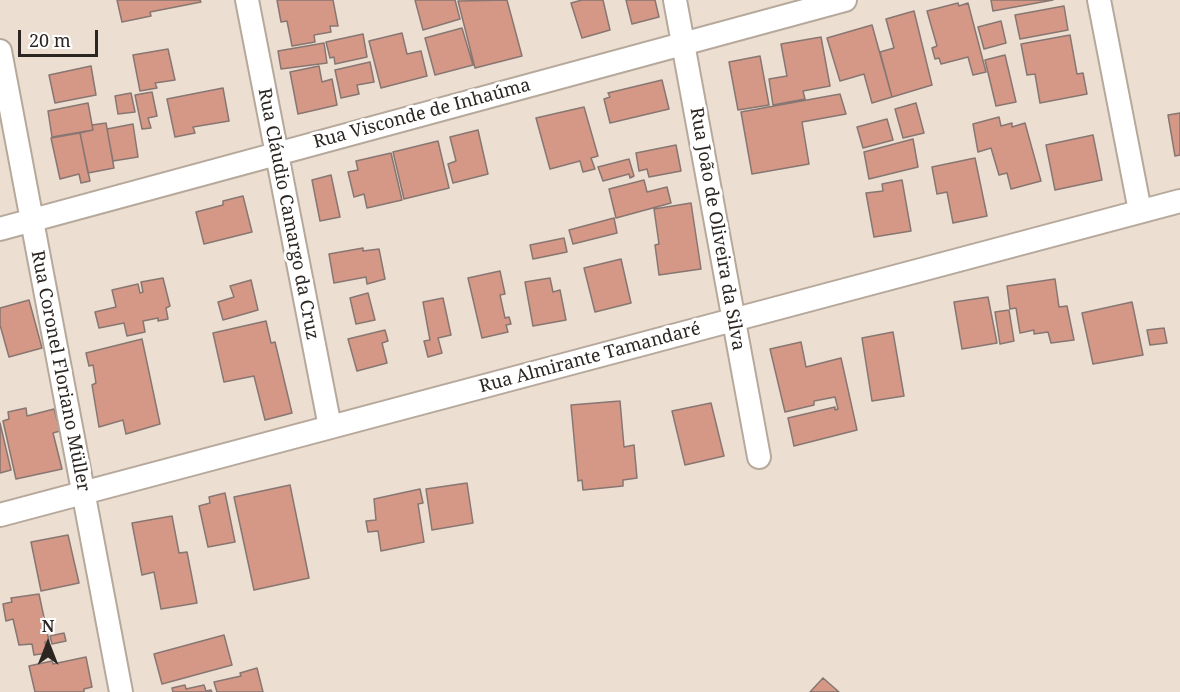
<!DOCTYPE html>
<html>
<head>
<meta charset="utf-8">
<style>
	body { margin:0 }
	#map { position:relative; width:1180px; height:692px; overflow:hidden; background:#ecded1; font-family:"Noto Serif",serif }
	canvas { display:block }
	.north { position:absolute; left:18px; top:614px; width:60px; height:60px; -webkit-text-stroke:4px #fff; paint-order:stroke; rotate:0deg; font-size:16px; font-weight:700; line-height:24px; text-align:center; color:#2b2621 }
	.north::after { content:''; display:block; margin:auto; width:21px; height:27px; background:#2b2621; clip-path:polygon(50% 0,100% 100%,50% 72%,0 100%) }
	.scale { position:absolute; left:18px; top:30px; width:80px; height:27px; box-sizing:border-box; border:3px solid #2b2621; border-top:0; padding-left:8px; font-size:18px; line-height:21px; white-space:nowrap; color:#2b2621; -webkit-text-stroke:4px #fff; paint-order:stroke }
</style>
</head>
<body>
<div id="map">
<canvas width="1180" height="692"></canvas>
<div class="north">N</div>
<div class="scale">20 m</div>
</div>
<script>
const ctx = document.querySelector('canvas').getContext('2d');
ctx.lineJoin = 'round';
function paint(path, color) {
  ctx.fillStyle = color;
  ctx.fill(path, 'evenodd');
}
function toPath(rows) {
  const path = new Path2D();
  for (const r of rows) {
    path.moveTo(r[0], r[1]);
    for (let i = 2; i < r.length; i += 2) path.lineTo(r[i], r[i + 1]);
  }
  return path;
}
function strokePath(path, color, width, dash) {
  ctx.strokeStyle = color;
  ctx.lineWidth = width;
  ctx.lineCap = dash ? 'butt' : 'round';
  ctx.setLineDash(dash || []);
  ctx.stroke(path);
}
function write(font, color, halo, rows, align = 'center') {
  ctx.font = font + ' "Noto Serif",serif';
  ctx.lineWidth = 6;
  ctx.setLineDash([]);
  ctx.textBaseline = 'middle';
  ctx.strokeStyle = halo;
  ctx.fillStyle = color;
  for (const [text, x, y, turn = 0] of rows) {
    ctx.save();
    ctx.translate(x, y);
    ctx.rotate((+turn || 0) * Math.PI / 180);
    ctx.textAlign = isNaN(turn) ? turn : align;
    if (halo) ctx.strokeText(text, 0, 0);
    ctx.fillText(text, 0, 0);
    ctx.restore();
  }
}
const building = toPath([
	[117,0,200,0,201,2,150,12,151,16,122,22,117,0],
	[277,0,333,0,338,26,330,26,331,32,314,35,315,42,292,46,287,21,281,22,277,0],
	[415,0,455,0,460,19,423,30,415,0],
	[507,0,522,56,475,68,458,1,507,0],
	[582,0,603,0,610,30,582,38,571,3,582,0],
	[626,0,655,0,659,17,632,24,626,0],
	[991,0,1053,0,993,11,991,0],
	[958,3,959,6,968,3,986,72,973,75,968,57,941,64,939,58,935,59,932,48,937,46,927,11,958,3],
	[1064,6,1068,30,1020,39,1015,15,1064,6],
	[914,11,932,85,892,97,880,52,894,48,886,19,914,11],
	[1001,21,1006,43,984,49,978,27,1001,21],
	[872,25,892,97,872,103,864,74,840,81,827,38,872,25],
	[462,28,473,65,435,75,425,38,462,28],
	[402,33,407,54,421,51,427,76,381,88,369,41,402,33],
	[363,34,367,57,335,64,334,57,330,58,326,42,363,34],
	[1070,35,1077,74,1083,73,1087,94,1040,103,1035,74,1027,75,1021,44,1070,35],
	[821,37,830,86,803,91,805,99,773,105,769,79,787,76,781,44,821,37],
	[324,43,327,63,281,69,278,51,324,43],
	[168,49,175,80,155,83,157,88,140,91,133,55,168,49],
	[1005,55,1016,102,996,106,985,60,1005,55],
	[760,56,769,105,738,110,729,62,760,56],
	[370,62,374,82,357,85,359,94,341,98,335,70,370,62],
	[91,66,96,95,55,103,49,75,91,66],
	[319,66,322,82,332,79,337,105,298,114,290,72,319,66],
	[662,80,669,109,610,123,604,99,610,97,608,93,662,80],
	[223,88,229,121,193,127,195,133,175,137,167,99,223,88],
	[152,92,157,116,148,118,151,128,142,129,135,95,152,92],
	[131,93,135,112,118,114,115,96,131,93],
	[840,94,846,114,802,122,809,164,752,174,741,112,840,94],
	[88,103,93,130,52,137,48,111,88,103],
	[916,103,924,133,903,138,895,109,916,103],
	[584,107,598,156,591,158,595,169,583,172,580,161,550,169,536,118,584,107],
	[1180,113,1180,155,1175,156,1168,115,1180,113],
	[999,117,1001,126,1012,123,1012,127,1025,123,1041,181,1011,189,1007,173,999,175,991,148,978,152,973,124,999,117],
	[887,119,893,140,863,148,857,127,887,119],
	[106,123,114,168,88,173,80,133,93,130,92,125,106,123],
	[133,124,138,157,113,161,107,129,133,124],
	[478,130,488,174,453,183,448,164,456,161,450,137,478,130],
	[80,133,90,181,81,183,79,174,60,179,51,138,80,133],
	[1093,135,1102,180,1055,190,1046,145,1093,135],
	[913,139,918,167,869,179,864,152,913,139],
	[438,141,449,188,404,199,393,152,438,141],
	[676,145,681,171,649,177,647,169,639,171,636,153,676,145],
	[391,153,402,200,367,208,364,194,354,197,348,172,358,170,356,161,391,153],
	[975,158,987,216,953,223,947,192,937,194,932,167,975,158],
	[629,159,634,176,630,178,629,174,603,181,598,167,629,159],
	[331,175,340,217,320,221,312,180,331,175],
	[644,180,647,192,667,187,671,203,616,218,609,189,644,180],
	[902,180,911,231,874,237,866,193,883,191,882,184,902,180],
	[243,196,252,232,204,244,196,212,223,205,223,201,243,196],
	[691,203,701,269,659,275,655,245,659,244,654,209,691,203],
	[614,218,617,233,573,244,569,230,614,218],
	[564,238,567,252,533,259,530,245,564,238],
	[363,248,363,251,379,249,385,279,367,284,366,277,334,283,329,254,363,248],
	[621,259,631,303,595,312,584,268,621,259],
	[500,271,505,294,500,295,505,318,509,317,511,324,506,325,508,332,482,338,468,278,500,271],
	[163,278,170,306,166,308,168,319,158,321,158,318,143,321,145,332,127,336,124,323,99,328,95,312,116,307,112,290,138,284,140,293,143,292,141,282,163,278],
	[550,278,553,292,560,290,566,320,533,326,525,282,550,278],
	[1055,279,1059,307,1067,306,1074,340,1051,343,1048,332,1034,334,1034,330,1020,333,1016,308,1010,309,1007,286,1055,279],
	[251,280,258,310,223,320,218,302,234,297,230,286,251,280],
	[368,293,375,320,356,324,350,298,368,293],
	[988,297,997,343,962,349,954,302,988,297],
	[443,298,451,335,438,338,442,353,428,357,424,341,430,340,423,302,443,298],
	[29,300,42,348,9,357,0,325,0,308,29,300],
	[1132,302,1143,355,1093,364,1082,313,1132,302],
	[1009,310,1014,341,1000,344,995,312,1009,310],
	[266,321,271,343,275,342,292,413,265,420,254,376,224,382,213,333,266,321],
	[1164,328,1167,343,1150,345,1147,330,1164,328],
	[385,330,388,341,382,343,387,363,357,371,348,339,385,330],
	[893,332,904,396,872,401,862,338,893,332],
	[142,339,160,424,126,434,123,420,99,427,92,385,96,383,93,365,89,366,86,353,142,339],
	[801,342,806,367,841,358,857,430,794,446,788,418,835,407,835,410,838,409,835,397,814,401,814,405,785,412,770,349,801,342],
	[620,401,624,447,634,445,637,478,623,480,623,486,583,490,582,480,578,481,571,405,620,401],
	[711,403,724,456,685,465,672,411,711,403],
	[26,408,27,416,54,409,60,431,53,433,62,469,16,479,3,421,9,419,8,412,26,408],
	[0,423,11,470,0,473,0,423],
	[467,483,473,523,432,530,426,489,467,483],
	[290,485,309,578,254,590,234,497,290,485],
	[420,489,423,503,418,504,424,542,381,551,378,531,368,532,366,521,376,520,374,499,420,489],
	[225,493,235,542,208,547,199,506,210,503,209,497,225,493],
	[172,516,179,553,187,552,197,603,161,609,154,572,142,575,132,523,172,516],
	[68,535,79,583,41,591,31,542,68,535],
	[39,594,49,641,45,642,47,653,34,655,32,644,19,645,13,619,6,621,3,604,12,602,11,598,39,594],
	[64,633,66,641,52,644,50,636,64,633],
	[224,635,232,665,162,684,154,654,224,635],
	[86,657,92,687,84,689,84,692,35,692,29,666,52,661,53,664,86,657],
	[257,668,263,692,217,692,214,682,241,676,240,673,257,668],
	[823,678,839,692,810,692,823,678],
	[185,685,186,689,204,685,206,691,211,690,212,692,173,692,172,688,185,685]
]);
paint(building, '#d59887');
strokePath(building, '#877671', 1.5);
const street = toPath([
	[247,0,330,427],
	[675,0,759,457],
	[1099,0,1140,211],
	[0,51,121,692],
	[0,229,845,0],
	[0,515,1180,201]
]);
strokePath(street, '#b6a99c', 26);
strokePath(street, '#fff', 22);
write('18px', '#2b2621', '#fff', [
	["Rua Visconde de Inhaúma",422,114,-15],
	["Rua Cláudio Camargo da Cruz",288,214,79],
	["Rua João de Oliveira da Silva",717,229,80],
	["Rua Almirante Tamandaré",590,358,-15],
	["Rua Coronel Floriano Müller",60,371,79]
]);
</script>
</body>
</html>
